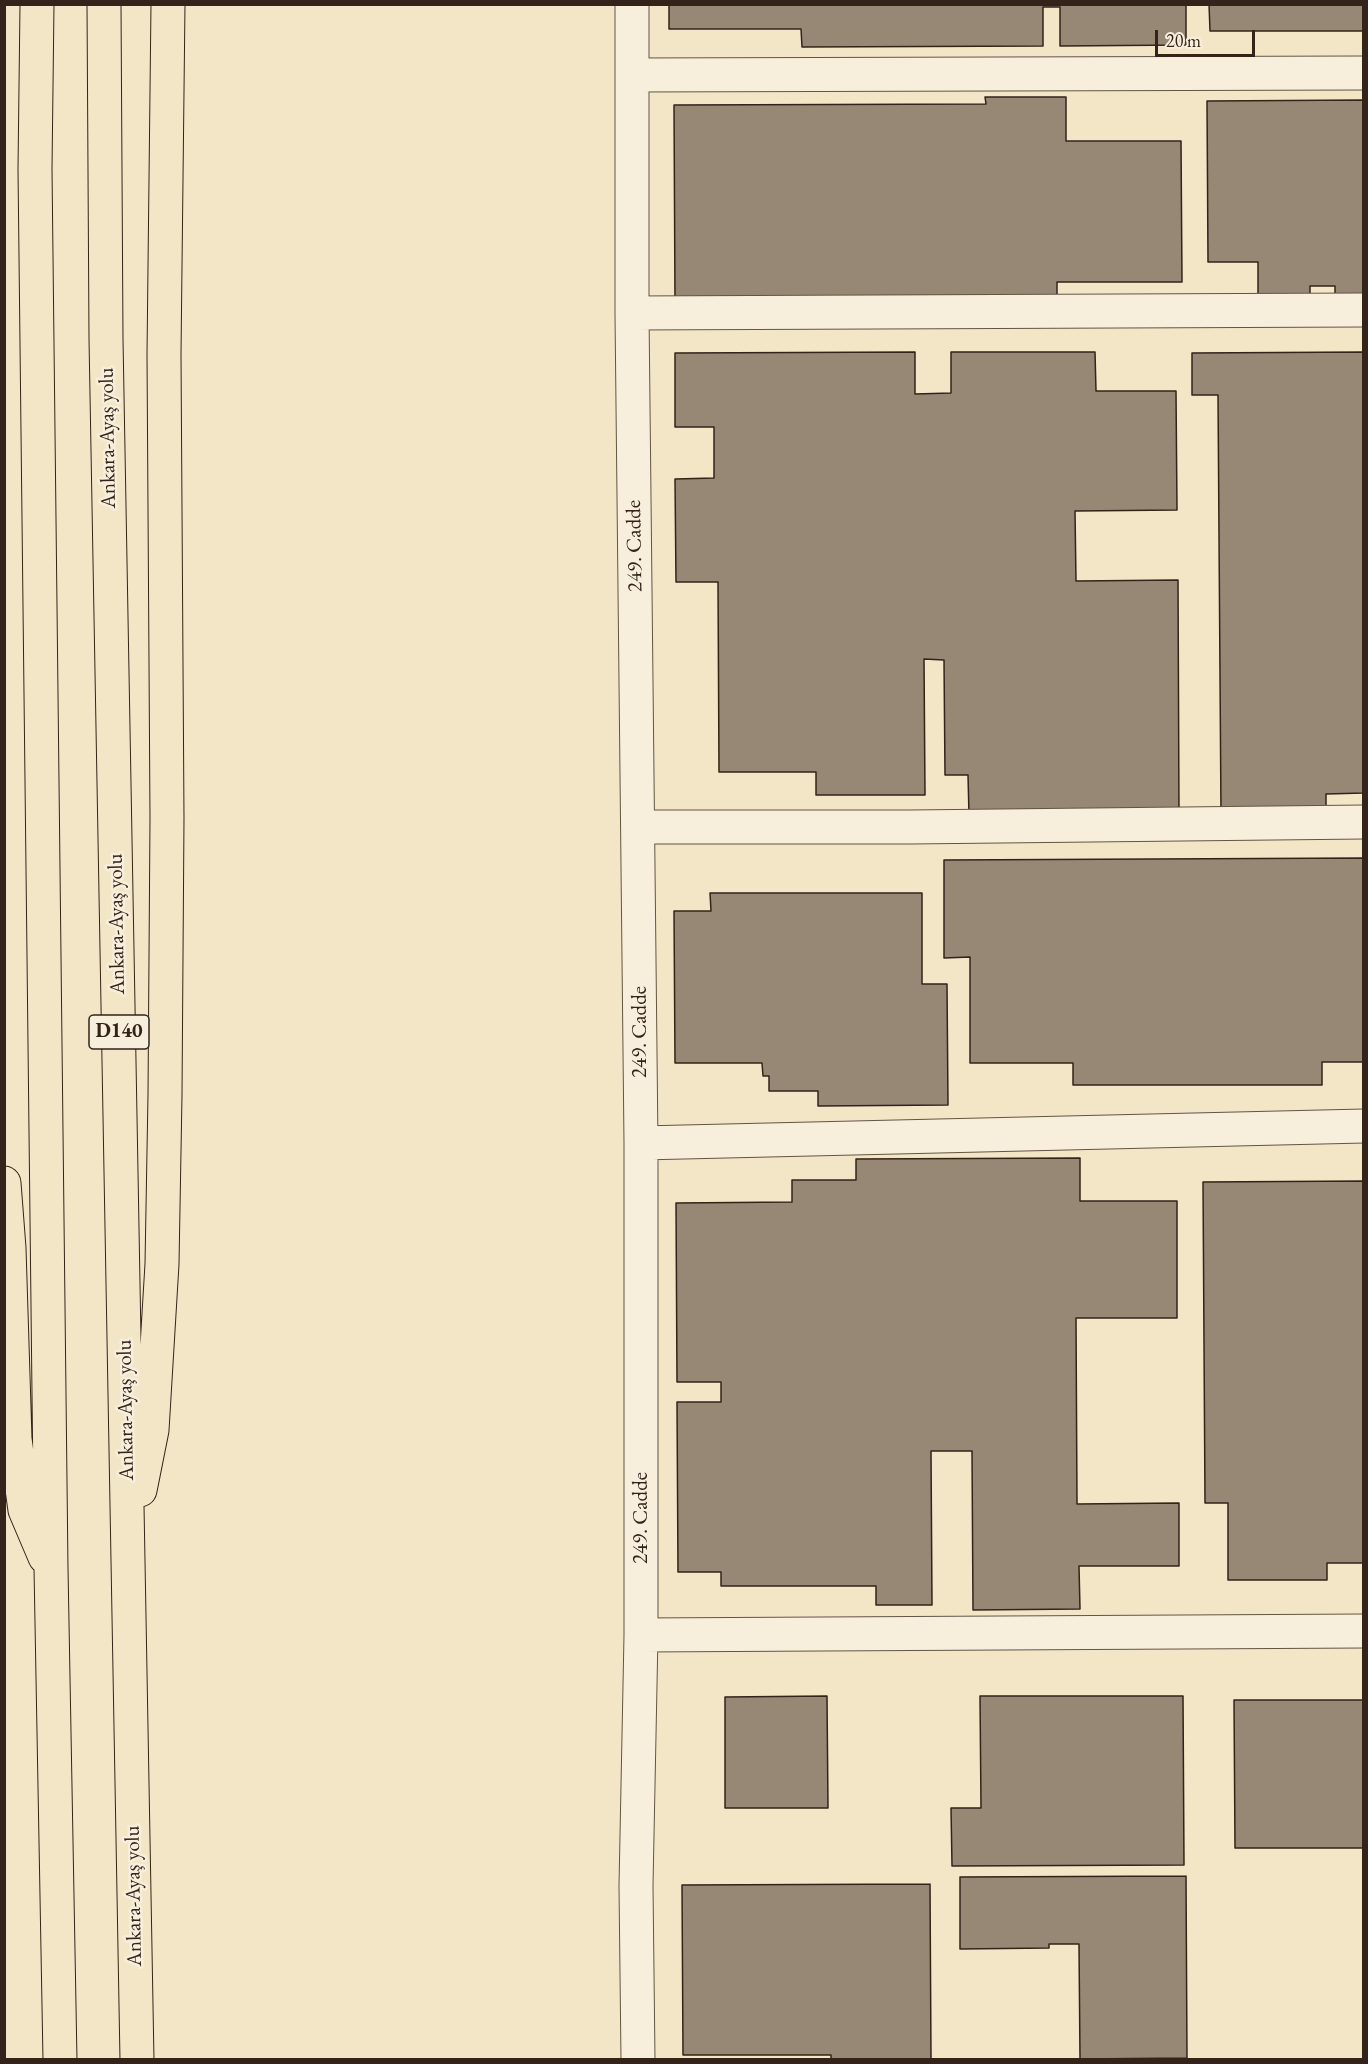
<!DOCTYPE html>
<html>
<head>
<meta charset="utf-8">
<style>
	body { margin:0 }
	#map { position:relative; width:1368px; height:2064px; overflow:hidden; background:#f2e6c7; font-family:"EB Garamond",serif }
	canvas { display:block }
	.frame { position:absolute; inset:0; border:6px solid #33231b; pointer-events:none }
	.scale { position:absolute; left:1155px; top:30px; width:100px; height:27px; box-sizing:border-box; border:3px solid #33231b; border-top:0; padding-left:8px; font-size:18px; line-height:21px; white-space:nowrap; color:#33231b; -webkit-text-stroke:4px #f7efdb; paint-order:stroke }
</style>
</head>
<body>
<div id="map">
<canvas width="1368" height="2064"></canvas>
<div class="frame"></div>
<div class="scale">20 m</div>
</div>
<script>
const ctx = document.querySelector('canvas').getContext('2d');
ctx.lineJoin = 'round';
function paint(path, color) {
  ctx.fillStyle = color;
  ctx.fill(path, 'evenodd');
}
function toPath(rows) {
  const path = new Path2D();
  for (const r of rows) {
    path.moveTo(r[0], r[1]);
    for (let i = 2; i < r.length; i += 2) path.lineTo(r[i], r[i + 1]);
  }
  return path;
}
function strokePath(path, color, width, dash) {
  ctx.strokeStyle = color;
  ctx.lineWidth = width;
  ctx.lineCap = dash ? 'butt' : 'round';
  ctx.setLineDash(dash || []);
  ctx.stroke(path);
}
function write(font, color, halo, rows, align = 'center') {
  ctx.font = font + ' "EB Garamond",serif';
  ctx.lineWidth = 5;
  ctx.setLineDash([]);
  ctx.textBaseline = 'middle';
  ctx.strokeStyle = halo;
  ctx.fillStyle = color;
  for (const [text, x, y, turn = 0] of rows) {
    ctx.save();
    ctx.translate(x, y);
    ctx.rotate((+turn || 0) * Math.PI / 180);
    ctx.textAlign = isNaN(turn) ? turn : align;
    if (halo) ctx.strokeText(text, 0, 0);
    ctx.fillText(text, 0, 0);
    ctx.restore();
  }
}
const building = toPath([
	[669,4,1186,4,1186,45,1060,46,1060,7,1043,7,1043,46,802,47,801,29,669,29,669,4],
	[1209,4,1364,4,1364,31,1210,31,1209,4],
	[985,97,1066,97,1066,141,1181,141,1182,282,1057,282,1057,301,675,302,674,105,986,104,985,97],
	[1364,100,1364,305,1335,305,1335,286,1310,286,1310,305,1258,305,1258,262,1208,262,1207,101,1364,100],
	[915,352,915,394,951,393,951,352,1095,352,1096,391,1176,391,1177,510,1075,511,1076,581,1178,580,1179,815,969,815,968,775,945,775,944,660,924,659,925,795,816,795,816,772,719,772,718,582,676,582,675,479,714,478,714,427,675,427,675,353,915,352],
	[1364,352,1364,793,1326,794,1326,813,1221,814,1218,395,1192,395,1192,353,1364,352],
	[1364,858,1364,1062,1322,1062,1322,1085,1073,1085,1073,1063,970,1063,970,957,944,958,944,860,1364,858],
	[710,893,922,893,922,984,947,984,948,1105,818,1106,818,1091,769,1091,769,1076,763,1076,762,1063,675,1063,674,911,711,911,710,893],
	[1080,1158,1080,1201,1177,1201,1177,1318,1076,1318,1077,1504,1179,1503,1179,1566,1079,1566,1080,1609,973,1610,972,1451,931,1451,932,1605,876,1605,876,1586,721,1586,721,1572,678,1572,677,1402,721,1402,721,1382,677,1382,676,1203,792,1202,792,1180,856,1180,856,1159,1080,1158],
	[1364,1181,1364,1563,1327,1563,1327,1580,1228,1580,1228,1503,1205,1503,1203,1182,1364,1181],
	[827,1696,828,1808,725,1808,725,1697,827,1696],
	[980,1696,1183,1696,1184,1865,952,1866,951,1808,981,1808,980,1696],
	[1234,1700,1364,1700,1364,1848,1235,1848,1234,1700],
	[1186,1876,1187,2058,1080,2059,1079,1944,1049,1944,1049,1948,960,1949,960,1877,1186,1876],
	[930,1884,931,2060,831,2060,831,2055,683,2055,682,1885,930,1884]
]);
paint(building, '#968874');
strokePath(building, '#33231b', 1.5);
const minor = toPath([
	[632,4,632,313,641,1143,641,1635,636,1886,638,2060],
	[632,75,1364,73],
	[632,313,1364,310],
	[639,827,910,827,1364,822],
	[641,1143,1364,1126],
	[641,1635,1364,1631]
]);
const trunk = toPath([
	[37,4,35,169,51,1568,60,2060],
	[104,4,106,339,137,2060],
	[4,1183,9,1248,15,1439,25,1510,45,1557],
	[140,1490,152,1430,162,1264,165,1095,167,818,164,354,168,4]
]);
strokePath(minor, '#635446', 35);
strokePath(trunk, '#33231b', 35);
strokePath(minor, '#f7efdb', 33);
strokePath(trunk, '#f2e6c7', 33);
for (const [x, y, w] of [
	[119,1032,60]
]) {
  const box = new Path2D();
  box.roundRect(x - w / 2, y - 17, w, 34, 4.5);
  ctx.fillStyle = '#f7efdb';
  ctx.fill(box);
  strokePath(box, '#33231b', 1.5);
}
write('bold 20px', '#33231b', null, [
	["D140",119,1032]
]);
write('21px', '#33231b', '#f7efdb', [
	["Ankara-Ayaş yolu",108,438,-91],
	["249. Cadde",635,546,-91],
	["Ankara-Ayaş yolu",117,924,-91],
	["249. Cadde",640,1032,-90],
	["Ankara-Ayaş yolu",126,1410,-91],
	["249. Cadde",641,1518,-90],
	["Ankara-Ayaş yolu",134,1896,-91]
]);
</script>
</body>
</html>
